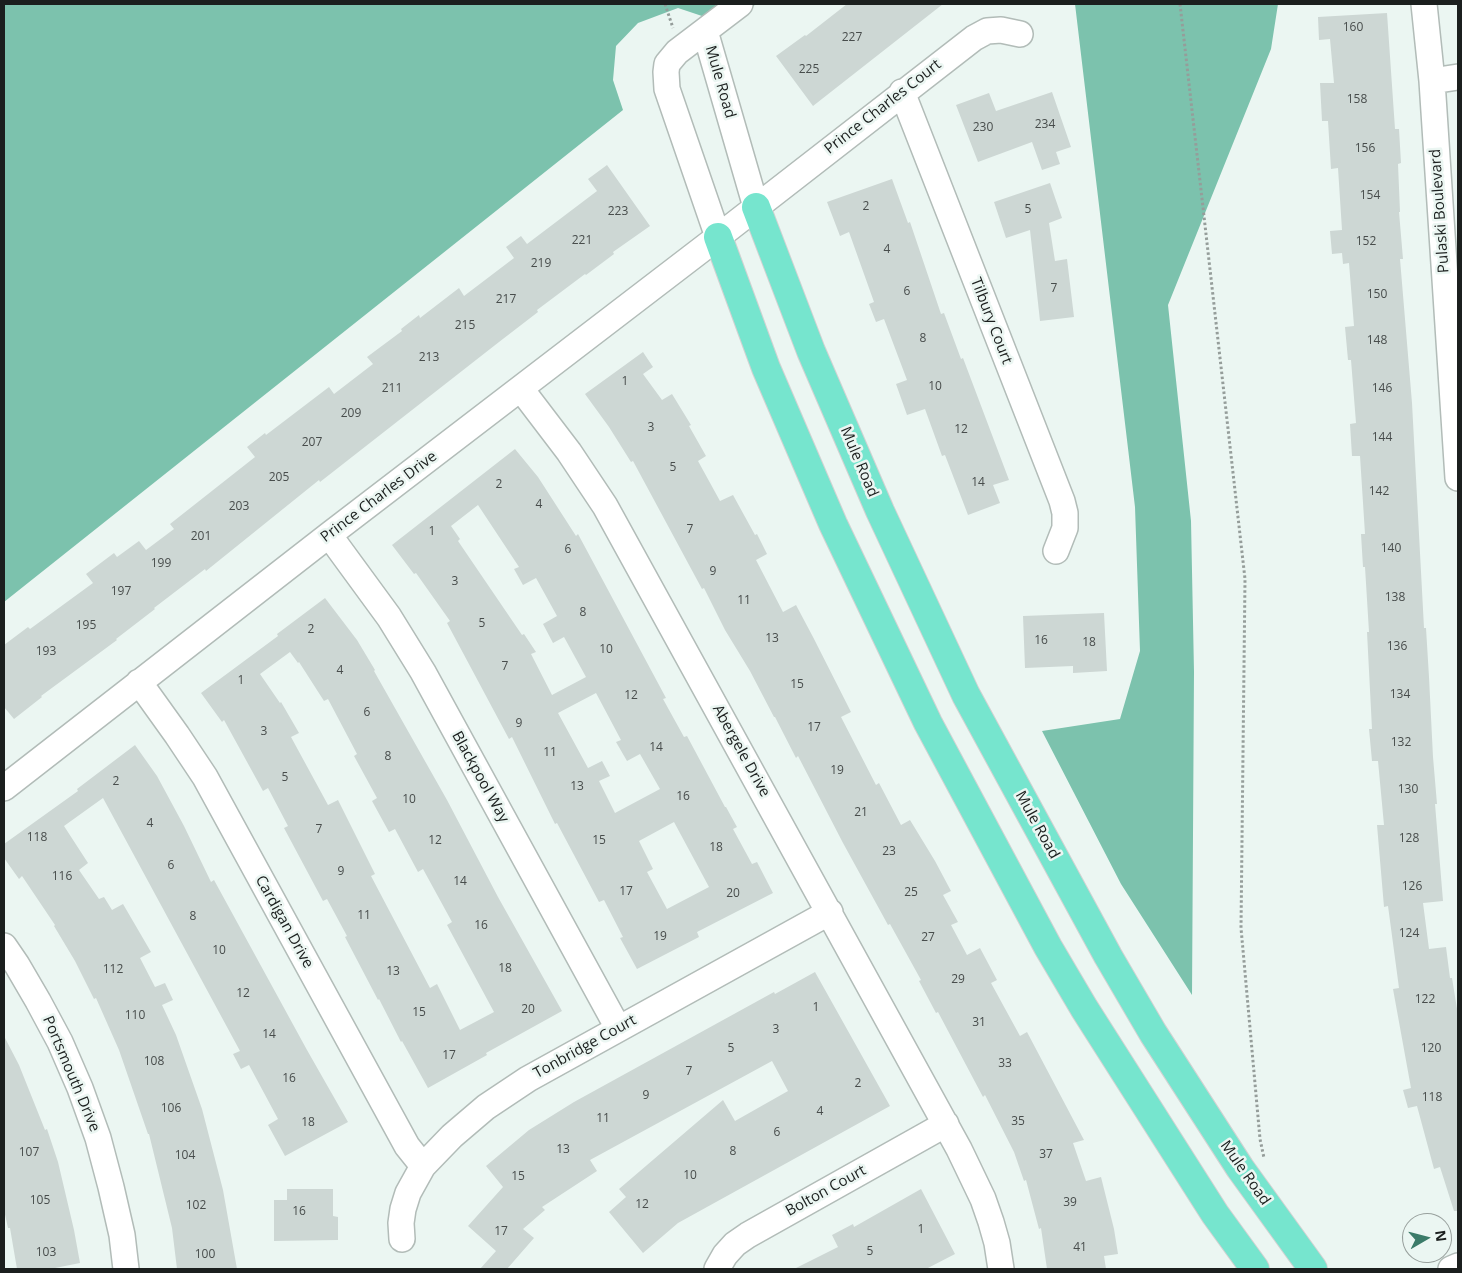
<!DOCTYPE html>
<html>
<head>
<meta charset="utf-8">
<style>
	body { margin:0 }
	#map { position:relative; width:1462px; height:1273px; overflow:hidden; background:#ebf6f2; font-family:"Open Sans",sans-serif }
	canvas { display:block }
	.frame { position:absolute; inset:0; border:5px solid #1b1f1e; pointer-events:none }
	.north { position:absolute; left:1402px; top:1213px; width:50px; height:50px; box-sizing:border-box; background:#ebf6f2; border:1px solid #98a09d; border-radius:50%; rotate:82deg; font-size:14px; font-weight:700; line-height:20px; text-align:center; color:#1b1f1e }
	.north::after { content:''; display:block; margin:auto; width:18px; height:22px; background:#3b7b69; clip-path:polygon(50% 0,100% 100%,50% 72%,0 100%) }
</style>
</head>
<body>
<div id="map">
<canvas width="1462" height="1273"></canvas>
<div class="frame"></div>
<div class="north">N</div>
</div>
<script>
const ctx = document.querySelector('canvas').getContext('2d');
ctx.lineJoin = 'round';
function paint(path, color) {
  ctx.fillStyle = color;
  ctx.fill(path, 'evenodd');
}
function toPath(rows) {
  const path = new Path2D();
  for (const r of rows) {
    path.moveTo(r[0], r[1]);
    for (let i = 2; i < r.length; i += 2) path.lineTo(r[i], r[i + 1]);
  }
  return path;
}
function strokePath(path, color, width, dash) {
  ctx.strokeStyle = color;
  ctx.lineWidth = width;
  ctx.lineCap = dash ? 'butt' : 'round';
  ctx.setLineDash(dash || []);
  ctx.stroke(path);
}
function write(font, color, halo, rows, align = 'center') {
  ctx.font = font + ' "Open Sans",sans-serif';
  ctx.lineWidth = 5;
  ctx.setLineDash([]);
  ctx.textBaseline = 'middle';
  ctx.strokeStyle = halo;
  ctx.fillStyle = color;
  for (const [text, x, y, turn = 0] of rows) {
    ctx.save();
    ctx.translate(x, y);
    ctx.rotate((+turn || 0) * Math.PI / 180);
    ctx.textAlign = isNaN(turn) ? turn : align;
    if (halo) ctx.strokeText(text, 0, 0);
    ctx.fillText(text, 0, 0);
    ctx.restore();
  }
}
paint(toPath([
	[4,4,756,4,729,25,678,8,638,23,616,46,613,80,623,110,4,602],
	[1075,4,1278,4,1271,49,1168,305,1191,521,1194,672,1192,995,1121,884,1042,731,1120,719,1140,651,1135,507]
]), '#7cc2ad');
paint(toPath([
	[847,4,943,4,813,106,776,56,805,35,806,36],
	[1387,13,1395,129,1399,129,1401,163,1398,164,1400,212,1399,212,1403,259,1400,259,1412,403,1424,628,1426,628,1429,677,1433,757,1437,804,1435,804,1443,901,1423,903,1429,949,1446,947,1450,978,1452,978,1458,1015,1458,1211,1454,1211,1440,1167,1434,1169,1417,1106,1408,1108,1403,1090,1411,1088,1393,989,1399,988,1388,906,1384,907,1377,825,1384,825,1378,761,1372,761,1369,729,1372,729,1367,632,1369,632,1365,567,1363,567,1361,534,1365,534,1360,456,1352,456,1350,424,1356,423,1351,360,1348,360,1345,327,1354,326,1349,263,1343,264,1342,253,1332,254,1330,231,1342,230,1338,168,1331,169,1328,121,1322,121,1320,83,1334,83,1330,39,1319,40,1318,17],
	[1052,92,1071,147,1056,152,1060,164,1042,170,1032,142,978,162,956,105,989,93,996,111],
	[607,165,650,226,613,252,614,254,586,275,585,274,537,310,538,312,499,342,320,482,319,480,206,571,205,569,154,608,155,609,116,639,117,640,41,696,42,697,14,719,4,707,4,645,28,627,30,629,93,583,86,574,114,553,117,557,139,541,146,550,174,529,170,524,255,457,247,447,265,433,266,435,329,387,334,394,373,364,367,357,402,331,401,329,419,315,420,318,459,288,464,296,514,258,506,247,521,236,527,244,597,191,588,179],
	[892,179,908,223,910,222,941,314,944,313,961,359,963,358,1009,480,993,485,1000,503,968,515,945,455,942,456,925,409,907,415,896,384,907,380,884,319,876,322,869,304,874,302,849,232,840,236,827,202],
	[1050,183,1062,218,1049,223,1055,261,1067,259,1074,317,1040,321,1030,230,1006,238,994,202],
	[643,352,653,367,643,374,662,400,672,394,691,425,689,426,706,456,698,461,720,501,733,495,755,535,757,534,767,554,756,560,783,612,796,605,813,637,851,712,841,717,876,785,879,783,901,825,910,820,935,861,951,891,943,895,958,922,951,925,967,955,980,948,997,980,991,983,1020,1036,1027,1032,1084,1140,1073,1143,1086,1181,1101,1177,1114,1229,1118,1254,1104,1256,1106,1269,1047,1269,1041,1228,1039,1229,1026,1180,1024,1181,1014,1152,985,1095,983,1097,938,1012,936,1013,919,981,921,980,890,924,888,925,843,843,798,756,796,758,775,717,774,717,750,671,725,630,704,588,702,589,633,461,631,462,609,427,585,394],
	[515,449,538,477,576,536,578,534,666,698,663,699,684,737,687,736,725,807,726,807,737,827,733,829,752,864,757,862,773,893,697,932,699,937,637,969,620,938,623,937,604,900,599,902,557,823,555,824,512,737,509,739,447,623,450,621,416,573,414,574,392,545],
	[478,505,519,567,514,569,523,585,536,578,557,616,543,624,553,643,564,637,586,677,552,695,531,654,536,652,524,634,522,635,458,541,460,539,451,526],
	[596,693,621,740,616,742,627,761,640,754,660,789,615,813,599,781,610,776,602,761,588,768,558,713],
	[674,822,709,887,667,909,647,872,653,869,639,841],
	[325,598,357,640,375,670,374,671,447,800,498,897,562,1011,486,1053,487,1055,428,1088,402,1041,401,1042,379,999,378,1000,345,937,347,936,327,899,323,901,284,828,288,826,268,788,263,791,224,720,222,722,201,693,278,636,277,634],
	[290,652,298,663,299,662,324,701,328,699,357,754,354,756,377,798,372,801,389,832,395,829,418,872,423,869,452,922,447,925,494,1012,460,1030,437,984,430,988,371,876,375,874,338,800,328,805,291,737,299,733,281,702,280,703,260,674],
	[1104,613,1107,671,1073,673,1073,666,1025,668,1023,616],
	[135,745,157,776,184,826,211,882,214,880,307,1050,348,1122,285,1156,268,1125,278,1119,249,1065,241,1069,233,1054,240,1051,103,798,64,826,88,863,79,870,99,899,104,897,112,910,123,904,151,952,140,958,155,987,165,983,173,1000,162,1005,176,1035,202,1109,223,1190,237,1269,177,1269,172,1228,149,1134,148,1134,119,1050,96,998,94,999,75,961,54,926,55,925,22,876,19,879,4,858,4,844,78,791,77,789],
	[815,972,890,1106,678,1223,643,1253,609,1212,626,1197,619,1189,723,1100,735,1121,788,1091,772,1061,590,1160,597,1171,542,1207,545,1210,523,1229,534,1238,507,1269,480,1269,496,1251,468,1226,503,1187,486,1166,529,1130,574,1102,774,992,775,994],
	[4,1036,19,1065,45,1130,47,1129,58,1162,74,1230,80,1263,50,1269,17,1269,10,1228,8,1228,4,1210],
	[287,1189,333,1189,333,1216,338,1217,338,1240,274,1241,274,1200,287,1200],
	[921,1189,955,1254,926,1269,794,1269,838,1247,832,1235,853,1224,854,1227]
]), '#cdd7d4');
const minor = toPath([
	[1424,4,1432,81,1458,478],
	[705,31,756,207],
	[1432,81,1458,77],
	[902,92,1062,501,1065,513,1065,528,1056,551],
	[718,237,667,89,666,72,667,64,677,52,740,4],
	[521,389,569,452,605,506,959,1149,983,1199,991,1222,997,1243,1001,1269],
	[329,535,389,617,423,672,618,1028],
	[139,682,177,735,205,777,407,1146,423,1166],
	[4,788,329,535,718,237,974,38,987,31,1001,30,1020,34],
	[4,946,17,965,38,1001,60,1042,80,1088,98,1138,111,1187,122,1235,126,1269],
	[402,1239,401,1223,403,1209,408,1193,423,1166,452,1136,486,1107,528,1079,830,912],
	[717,1269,725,1255,735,1244,748,1235,946,1124],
	[1451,1269,1458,1266]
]);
const major = toPath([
	[756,207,811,351,880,511,966,695,1108,956,1153,1033,1240,1168,1313,1269],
	[718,237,766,368,833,524,928,723,1048,947,1084,1008,1215,1214,1255,1269]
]);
strokePath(minor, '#b2bcb8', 28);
strokePath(major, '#d1d2d2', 30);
strokePath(toPath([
	[665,4,673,28],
	[1180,4,1245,579,1241,928,1260,1139,1264,1158]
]), '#959d9a', 3, [2.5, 2.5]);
strokePath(minor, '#fff', 25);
strokePath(major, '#76e5ce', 28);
write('12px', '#484d4c', null, [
	["160",1353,28],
	["227",852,38],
	["225",809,70],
	["158",1357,100],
	["234",1045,125],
	["230",983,128],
	["156",1365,149],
	["154",1370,196],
	["2",866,207],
	["5",1028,210],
	["223",618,212],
	["221",582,241],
	["152",1366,242],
	["4",887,250],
	["219",541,264],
	["7",1054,289],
	["6",907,292],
	["150",1377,295],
	["217",506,300],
	["215",465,326],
	["8",923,339],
	["148",1377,341],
	["213",429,358],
	["1",625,382],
	["10",935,387],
	["211",392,389],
	["146",1382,389],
	["209",351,414],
	["3",651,428],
	["12",961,430],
	["144",1382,438],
	["207",312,443],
	["5",673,468],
	["205",279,478],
	["14",978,483],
	["2",499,485],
	["142",1379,492],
	["4",539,505],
	["203",239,507],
	["7",690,530],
	["1",432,532],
	["201",201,537],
	["140",1391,549],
	["6",568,550],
	["199",161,564],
	["9",713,572],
	["3",455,582],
	["197",121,592],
	["138",1395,598],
	["11",744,601],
	["8",583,613],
	["5",482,624],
	["195",86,626],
	["2",311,630],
	["13",772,639],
	["16",1041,641],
	["18",1089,643],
	["136",1397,647],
	["10",606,650],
	["193",46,652],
	["7",505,667],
	["4",340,671],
	["1",241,681],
	["15",797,685],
	["134",1400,695],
	["12",631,696],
	["6",367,713],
	["9",519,724],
	["17",814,728],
	["3",264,732],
	["132",1401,743],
	["14",656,748],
	["11",550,753],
	["8",388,757],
	["19",837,771],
	["5",285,778],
	["2",116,782],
	["13",577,787],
	["130",1408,790],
	["16",683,797],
	["10",409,800],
	["21",861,813],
	["4",150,824],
	["7",319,830],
	["118",37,838],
	["128",1409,839],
	["12",435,841],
	["15",599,841],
	["18",716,848],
	["23",889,852],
	["6",171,866],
	["9",341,872],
	["116",62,877],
	["14",460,882],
	["126",1412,887],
	["17",626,892],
	["25",911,893],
	["20",733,894],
	["11",364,916],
	["8",193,917],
	["16",481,926],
	["124",1409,934],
	["19",660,937],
	["27",928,938],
	["10",219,951],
	["18",505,969],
	["112",113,970],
	["13",393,972],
	["29",958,980],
	["12",243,994],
	["122",1425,1000],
	["1",816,1008],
	["20",528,1010],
	["15",419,1013],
	["110",135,1016],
	["31",979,1023],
	["3",776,1030],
	["14",269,1035],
	["5",731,1049],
	["120",1431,1049],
	["17",449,1056],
	["108",154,1062],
	["33",1005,1064],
	["7",689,1072],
	["16",289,1079],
	["2",858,1084],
	["9",646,1096],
	["118",1432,1098],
	["106",171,1109],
	["4",820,1112],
	["11",603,1119],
	["35",1018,1122],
	["18",308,1123],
	["6",777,1133],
	["13",563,1150],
	["8",733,1152],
	["107",29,1153],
	["37",1046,1155],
	["104",185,1156],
	["10",690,1176],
	["15",518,1177],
	["105",40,1201],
	["39",1070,1203],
	["12",642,1205],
	["102",196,1206],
	["16",299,1212],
	["1",921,1230],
	["17",501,1232],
	["41",1080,1248],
	["5",870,1252],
	["103",46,1253],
	["100",205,1255]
]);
write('15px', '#1b1f1e', '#ebf6f2', [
	["Mule Road",720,82,74],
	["Prince Charles Court",883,107,-38],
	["Pulaski Boulevard",1440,211,-94],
	["Tilbury Court",991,321,69],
	["Mule Road",859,462,67],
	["Prince Charles Drive",379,497,-37],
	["Abergele Drive",741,751,61],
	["Blackpool Way",480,777,61],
	["Mule Road",1037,825,61],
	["Cardigan Drive",284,922,61],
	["Tonbridge Court",585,1047,-29],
	["Portsmouth Drive",71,1074,67],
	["Mule Road",1245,1173,55],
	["Bolton Court",826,1191,-29]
]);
</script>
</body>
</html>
